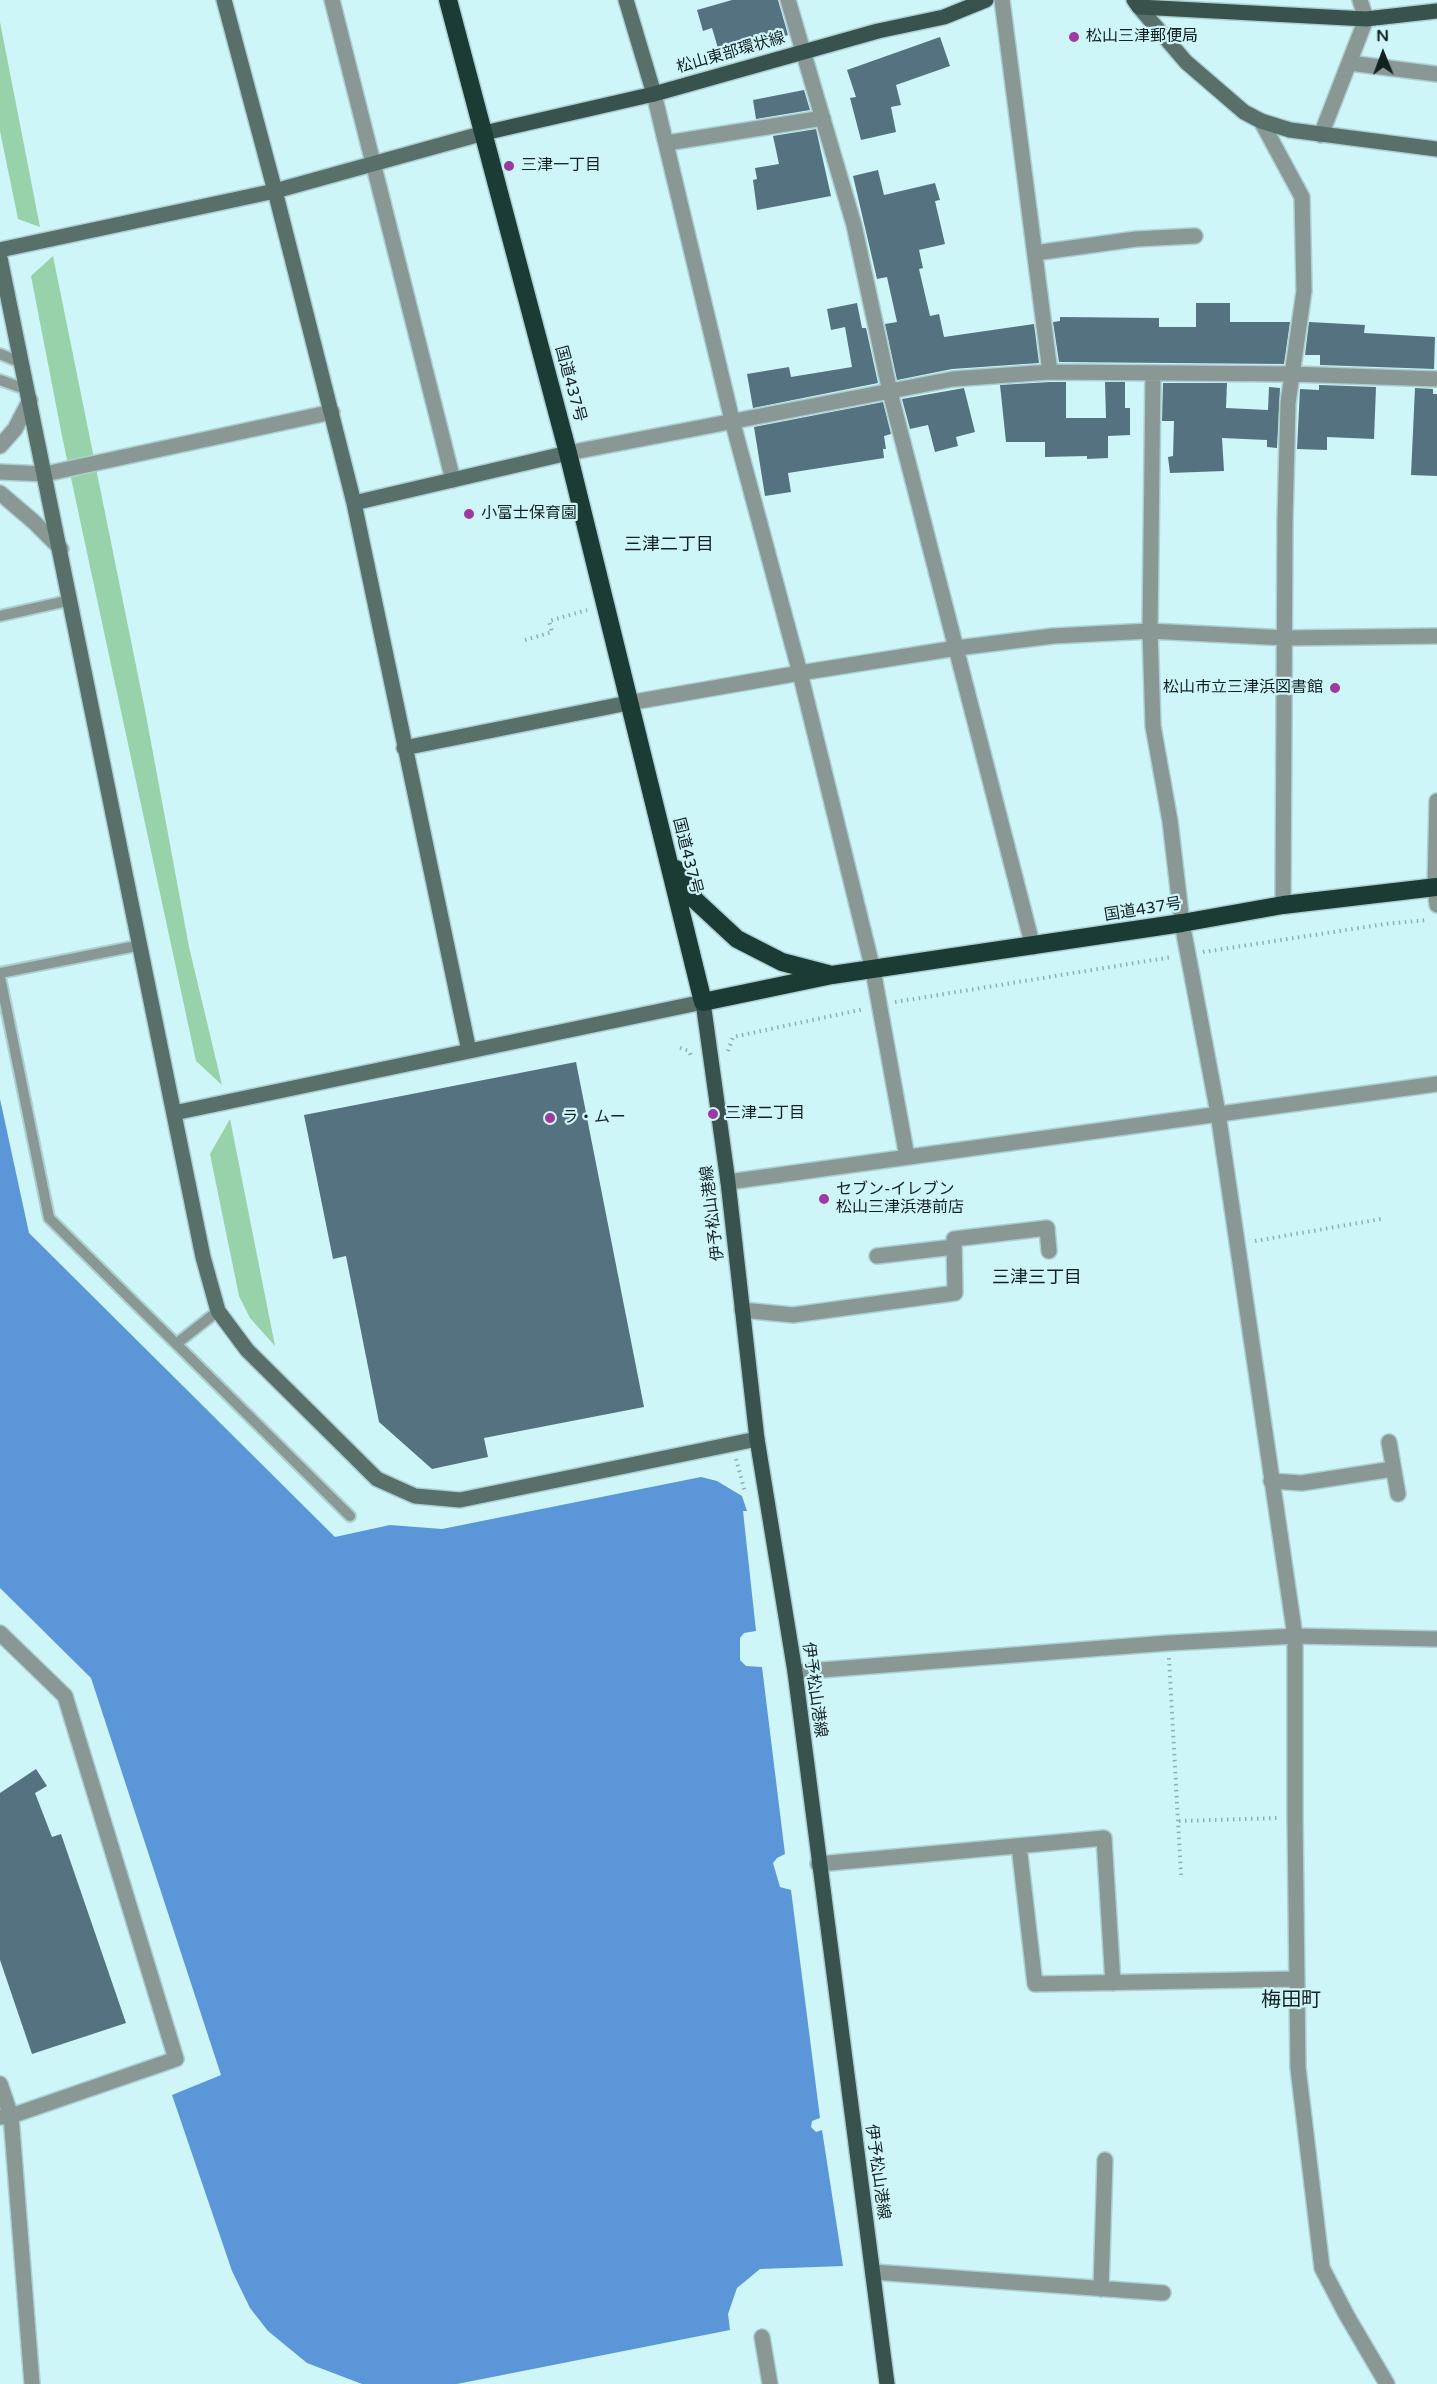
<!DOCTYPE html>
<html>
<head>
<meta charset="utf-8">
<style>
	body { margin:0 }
	#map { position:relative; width:1437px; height:2384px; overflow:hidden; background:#cef5f8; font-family:"Varela Round",sans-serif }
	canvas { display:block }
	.north { position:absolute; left:1353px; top:24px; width:60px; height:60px; -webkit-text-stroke:4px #cef5f8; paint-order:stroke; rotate:359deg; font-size:16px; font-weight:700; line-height:24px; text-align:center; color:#132123 }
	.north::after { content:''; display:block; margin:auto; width:21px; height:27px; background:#132123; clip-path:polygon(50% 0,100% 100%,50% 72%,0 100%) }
</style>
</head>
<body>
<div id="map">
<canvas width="1437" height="2384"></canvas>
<div class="north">N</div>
</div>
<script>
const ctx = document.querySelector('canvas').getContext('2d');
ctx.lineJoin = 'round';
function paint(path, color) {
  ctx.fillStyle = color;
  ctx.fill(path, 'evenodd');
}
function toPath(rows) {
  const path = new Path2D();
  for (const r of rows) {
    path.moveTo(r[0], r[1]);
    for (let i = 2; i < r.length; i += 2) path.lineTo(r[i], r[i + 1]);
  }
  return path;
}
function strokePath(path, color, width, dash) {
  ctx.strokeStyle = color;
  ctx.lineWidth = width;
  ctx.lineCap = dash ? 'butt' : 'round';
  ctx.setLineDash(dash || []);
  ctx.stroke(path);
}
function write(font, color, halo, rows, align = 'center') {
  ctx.font = font + ' "Varela Round","Noto Sans JP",sans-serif';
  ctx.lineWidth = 4.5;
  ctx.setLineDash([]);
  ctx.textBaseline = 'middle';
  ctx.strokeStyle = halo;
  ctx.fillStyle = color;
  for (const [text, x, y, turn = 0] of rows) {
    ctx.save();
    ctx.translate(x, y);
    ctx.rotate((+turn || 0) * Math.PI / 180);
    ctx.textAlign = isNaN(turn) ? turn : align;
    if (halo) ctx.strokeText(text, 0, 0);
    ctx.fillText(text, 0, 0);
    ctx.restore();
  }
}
paint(toPath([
	[0,22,40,227,18,219,0,131],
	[53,256,145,710,189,947,222,1085,196,1061,62,436,31,276],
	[230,1119,275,1346,250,1318,239,1296,210,1154]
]), '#98d2aa');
paint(toPath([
	[0,1099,29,1233,335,1537,390,1525,442,1529,701,1477,717,1481,742,1496,747,1511,743,1511,756,1631,744,1633,740,1638,740,1660,746,1666,762,1667,785,1854,777,1858,773,1863,780,1887,791,1890,820,2118,812,2121,811,2127,816,2132,822,2130,843,2266,760,2269,737,2288,728,2314,730,2330,457,2384,362,2384,307,2363,268,2331,250,2308,232,2271,172,2095,221,2075,91,1678,0,1588]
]), '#5b96d8');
paint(toPath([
	[732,0,778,0,788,35,720,55,712,28,703,31,697,10],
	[940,37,950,66,896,85,901,105,891,107,896,132,861,140,850,98,856,97,847,70],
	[804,90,810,110,756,119,753,100],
	[816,129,831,196,757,210,753,180,757,179,755,168,779,164,773,136],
	[878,170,884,195,935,183,940,200,935,201,945,244,919,250,923,268,919,269,930,316,939,314,944,337,1034,324,1039,363,952,369,897,380,885,324,897,322,887,277,877,279,853,176],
	[857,303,862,328,866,328,878,383,753,408,747,374,789,367,791,377,852,367,845,327,831,330,827,309],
	[1196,303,1230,303,1230,322,1290,322,1284,364,1059,362,1053,322,1060,321,1060,317,1159,318,1159,327,1196,327],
	[1309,322,1365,325,1364,333,1435,337,1434,369,1320,365,1320,355,1305,355],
	[1050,382,1066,382,1066,418,1106,418,1105,382,1125,382,1125,408,1130,408,1130,435,1108,436,1108,458,1087,459,1087,456,1045,457,1045,442,1006,442,1000,385],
	[1163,383,1227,383,1226,408,1268,410,1269,387,1280,388,1277,448,1267,447,1267,440,1222,438,1224,471,1170,473,1168,457,1173,456,1174,421,1162,421],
	[1319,385,1376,387,1374,439,1327,437,1327,450,1297,449,1300,389,1319,390],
	[964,388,975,432,956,437,958,446,935,452,928,425,910,429,902,399],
	[1415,388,1433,389,1433,394,1437,394,1437,476,1411,475],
	[883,402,891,434,884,436,886,449,883,449,884,458,788,473,791,492,765,496,754,427],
	[576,1062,644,1407,484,1438,488,1457,432,1469,379,1422,346,1256,333,1259,304,1115],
	[36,1769,47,1786,35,1793,52,1837,61,1834,126,2023,32,2054,0,1960,0,1793]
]), '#547280');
const lane = toPath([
	[0,354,22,363],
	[0,380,28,390],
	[0,616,71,600],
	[0,973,141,945],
	[0,977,49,1218,350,1516],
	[176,1344,218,1311]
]);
const street = toPath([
	[332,0,453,480],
	[788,0,854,225,890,392,1033,947],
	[1002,0,1050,372],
	[1349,63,1437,74],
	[654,94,732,420,800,673,873,970,907,1157],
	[1261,121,1302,197,1304,291,1288,403,1285,520,1283,905],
	[1321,135,1366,19,1360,0],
	[667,143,823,118],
	[1035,253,1136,239,1195,236],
	[1153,374,1150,631,1153,726,1170,821,1182,923,1218,1113,1295,1636,1295,1818,1298,2068,1322,2268,1347,2316,1387,2384],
	[0,446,15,429,30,400],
	[568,453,953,379,1050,372,1291,374,1437,379],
	[0,472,45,474,332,412],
	[0,493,34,522,61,549],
	[628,703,800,673,957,648,1053,636,1150,631,1286,638,1437,636],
	[1437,801,1435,887,1437,905],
	[728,1182,1437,1084],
	[877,1256,954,1247],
	[742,1310,793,1315,955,1293,954,1239,1047,1228,1049,1251],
	[1389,1442,1398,1494],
	[1271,1481,1302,1483,1393,1469],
	[0,1633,65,1696,176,2059,11,2116,0,2117],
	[795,1672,1168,1643,1295,1636,1437,1639],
	[1019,1846,1035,1984,1297,1979],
	[818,1864,1104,1838,1113,1983],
	[0,2084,11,2116,32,2384],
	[873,2272,1163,2293],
	[1101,2289,1105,2160],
	[762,2337,770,2384]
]);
const secondary = toPath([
	[224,0,275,191,354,503,469,1051],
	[626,0,654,94],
	[1139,7,1186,62,1244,112,1261,121,1290,130,1437,149],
	[0,250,275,191,484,133],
	[0,258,203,1257,218,1311,247,1350,377,1479,415,1496,460,1500,757,1439],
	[354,503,568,453],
	[404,748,628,703],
	[174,1113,703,1002]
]);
const primary = toPath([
	[1134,0,1139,7,1366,19,1437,11],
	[484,133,654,94,878,31,944,17,986,0],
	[703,1002,728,1182,757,1439,795,1672,887,2384]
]);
const highway = toPath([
	[448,0,568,453,703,1002,832,975,1182,923,1283,905,1437,887],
	[676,869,695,900,737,939,782,962,828,974]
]);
strokePath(lane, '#accfd2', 14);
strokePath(street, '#accfd2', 18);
strokePath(secondary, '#accfd2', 18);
strokePath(primary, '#accfd2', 18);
strokePath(highway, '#accfd2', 21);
strokePath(toPath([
	[525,640,552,632,549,621,587,610],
	[1203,952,1385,924,1427,920],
	[895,1002,1172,957],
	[680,1048,689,1051,692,1058],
	[728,1051,733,1037,864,1009],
	[1255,1241,1381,1219],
	[736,1459,745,1492],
	[1169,1658,1181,1875],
	[1179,1821,1278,1818]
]), '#90afb2', 4, [1.5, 4.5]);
strokePath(lane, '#899894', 10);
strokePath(street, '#899894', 15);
strokePath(secondary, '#596f6a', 15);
strokePath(primary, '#38534d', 15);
strokePath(highway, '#1b3b35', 18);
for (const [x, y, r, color] of [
	[1074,37,6,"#9d3aa0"],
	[509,166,6,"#9d3aa0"],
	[469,514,6,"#9d3aa0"],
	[1335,688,6,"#9d3aa0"],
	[713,1114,6,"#9d3aa0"],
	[550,1118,6,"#9d3aa0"],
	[824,1199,6,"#9d3aa0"]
]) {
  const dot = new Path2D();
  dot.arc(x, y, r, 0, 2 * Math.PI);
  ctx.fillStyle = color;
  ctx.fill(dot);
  strokePath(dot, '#cef5f8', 2);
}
write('16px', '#132123', '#cef5f8', [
	["松山三津郵便局",1086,37],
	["三津一丁目",521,166],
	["小富士保育園",481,514],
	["松山市立三津浜図書館",1323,688,"right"],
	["三津二丁目",725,1114],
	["ラ・ムー",562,1118],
	["セブン-イレブン",836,1190],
	["松山三津浜港前店",836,1208]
], 'left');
write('16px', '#132123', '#cef5f8', [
	["松山東部環状線",731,53,-16],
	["国道437号",570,384,75],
	["国道437号",687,856,76],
	["国道437号",1143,910,-9],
	["伊予松山港線",713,1213,-97],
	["伊予松山港線",814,1690,82],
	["伊予松山港線",877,2172,82]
]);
write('18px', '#132123', '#cef5f8', [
	["三津二丁目",669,545],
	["三津三丁目",1037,1278]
]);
write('20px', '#132123', '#cef5f8', [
	["梅田町",1291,2001]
]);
</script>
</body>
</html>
